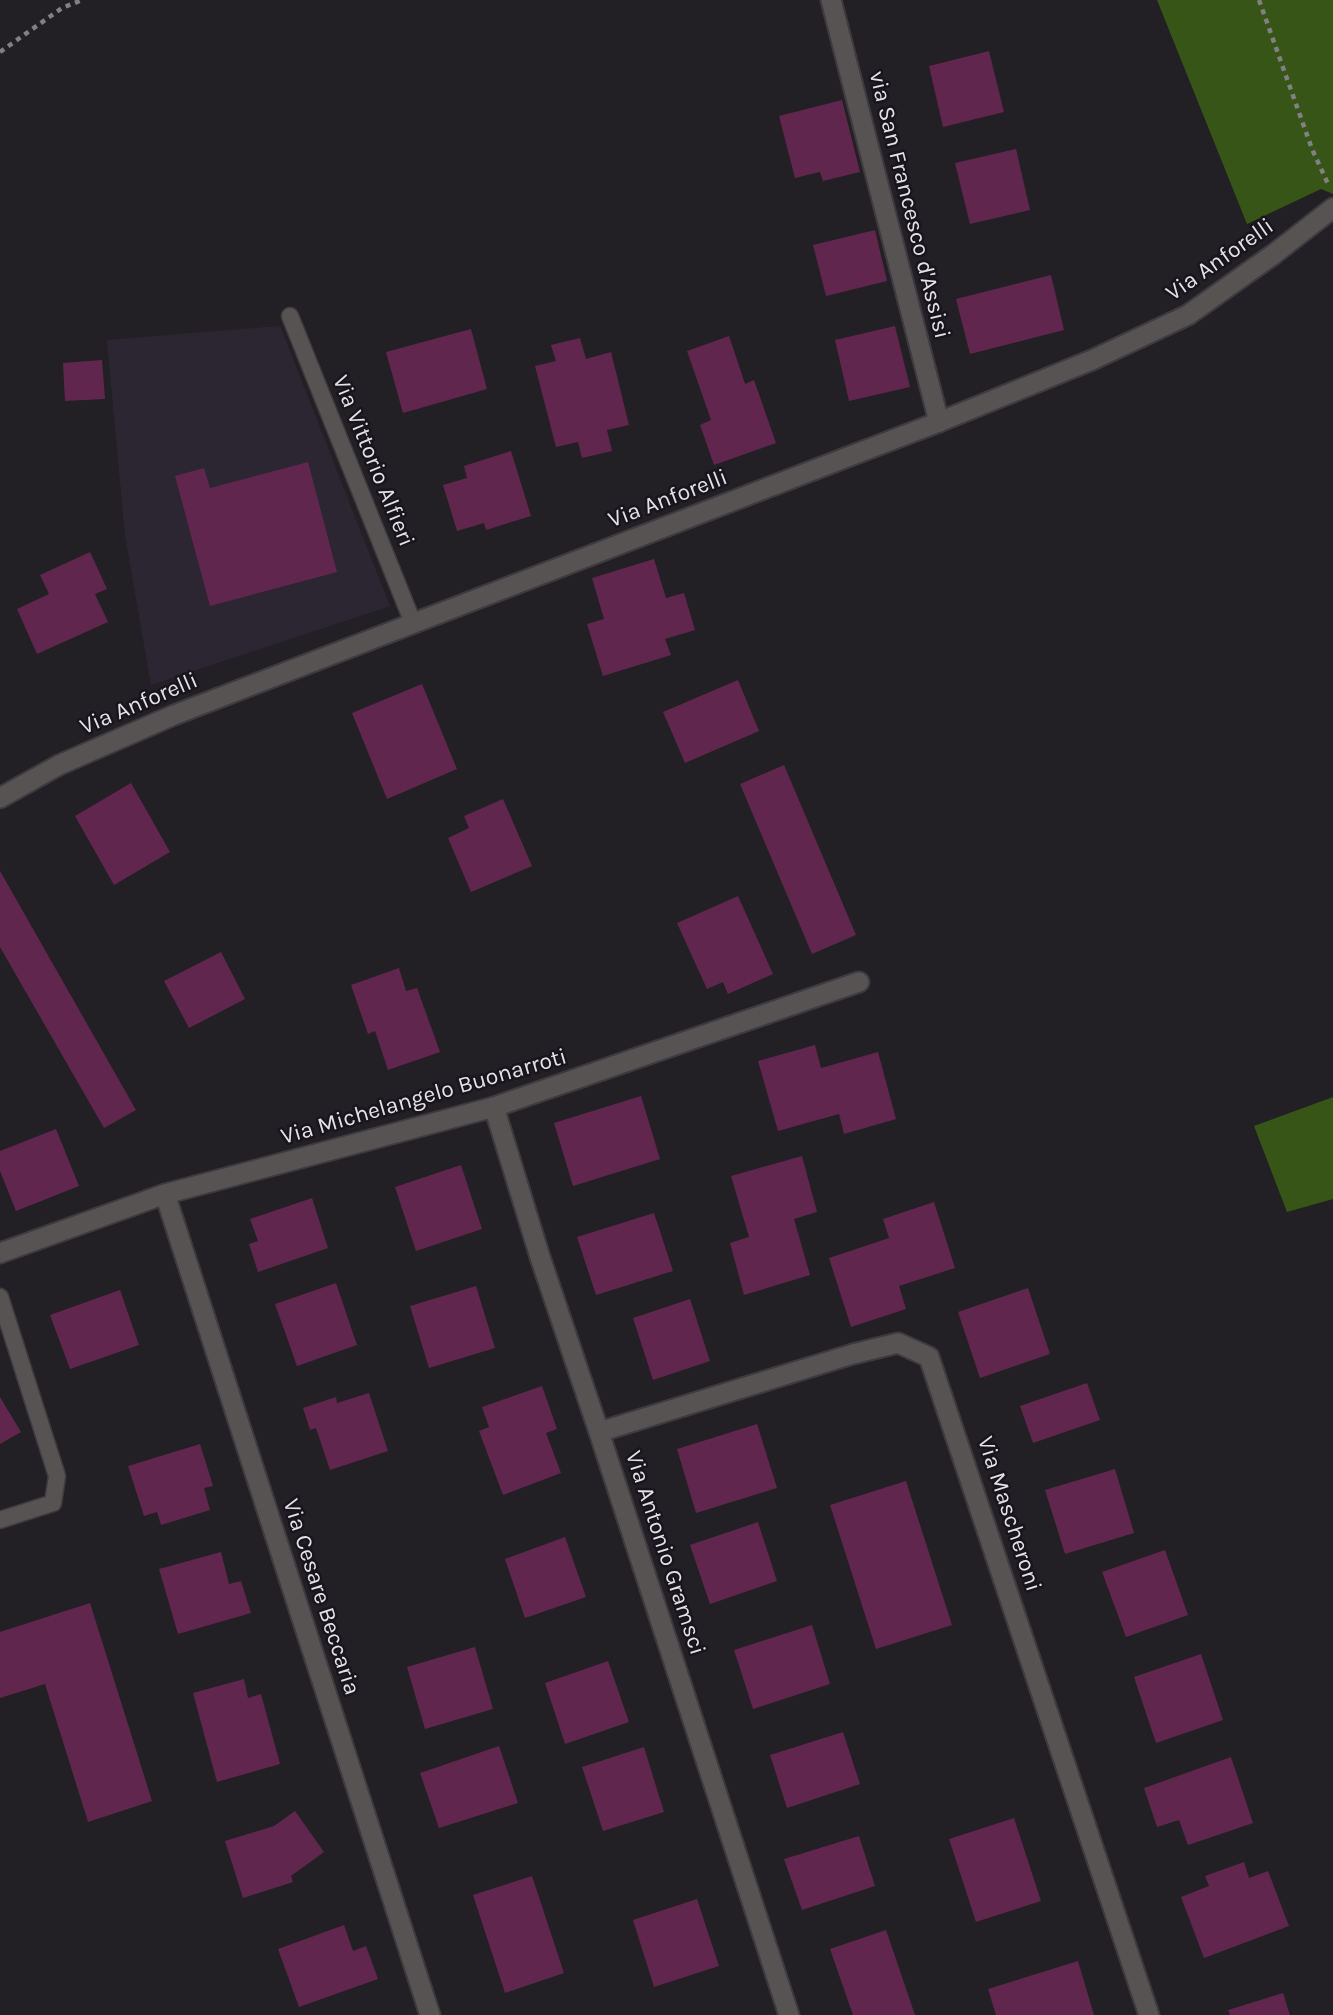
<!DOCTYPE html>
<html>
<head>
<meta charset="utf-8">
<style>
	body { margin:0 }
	canvas { display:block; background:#221f25 }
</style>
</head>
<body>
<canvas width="1333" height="2015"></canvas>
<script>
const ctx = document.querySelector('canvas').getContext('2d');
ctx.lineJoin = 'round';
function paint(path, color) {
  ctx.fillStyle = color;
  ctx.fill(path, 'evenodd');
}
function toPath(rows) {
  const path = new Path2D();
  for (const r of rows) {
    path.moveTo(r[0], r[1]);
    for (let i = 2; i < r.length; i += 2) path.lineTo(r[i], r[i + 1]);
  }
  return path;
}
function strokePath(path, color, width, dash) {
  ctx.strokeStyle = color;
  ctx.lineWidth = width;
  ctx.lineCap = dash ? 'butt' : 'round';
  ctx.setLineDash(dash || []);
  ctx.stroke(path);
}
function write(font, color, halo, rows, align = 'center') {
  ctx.font = font + ' Karla,sans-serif';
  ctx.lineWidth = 5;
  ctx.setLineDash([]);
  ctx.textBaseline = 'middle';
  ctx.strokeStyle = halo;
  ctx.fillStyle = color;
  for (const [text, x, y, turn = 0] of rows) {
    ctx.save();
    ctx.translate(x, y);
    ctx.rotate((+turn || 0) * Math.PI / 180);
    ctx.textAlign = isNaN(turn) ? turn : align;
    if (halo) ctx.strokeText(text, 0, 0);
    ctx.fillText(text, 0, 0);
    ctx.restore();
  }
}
paint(toPath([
	[280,326,390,606,151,685,125,535,107,340]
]), '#2c2632');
paint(toPath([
	[1157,0,1333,0,1333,194,1321,189,1247,224],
	[1333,1097,1333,1199,1287,1212,1254,1126]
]), '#365516');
paint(toPath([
	[989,51,1004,112,943,127,929,66],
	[842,100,860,172,823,181,820,172,795,178,779,116],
	[1016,149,1030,210,970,224,955,163],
	[875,230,887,281,826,296,813,245],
	[1051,275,1064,330,970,354,956,299],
	[895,326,910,387,849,401,835,340],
	[471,329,487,389,403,413,386,352],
	[729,336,745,384,754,380,776,443,714,465,700,425,711,420,687,351],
	[580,338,586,359,611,352,629,425,607,430,612,451,582,458,578,442,556,447,535,366,556,361,551,345],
	[102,360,105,399,65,401,63,363],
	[511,451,531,516,486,530,484,523,457,531,443,485,467,478,464,466],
	[308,462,337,572,210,606,175,476,204,468,210,488],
	[90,552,107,589,95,594,108,622,37,654,17,609,49,594,40,575],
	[654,559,666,598,684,593,695,630,665,639,671,655,603,676,587,624,604,619,592,578],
	[738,680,759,731,685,763,663,712],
	[422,684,457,769,387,799,352,713],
	[784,765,856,935,812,954,740,784],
	[131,783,170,852,114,885,75,816],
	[503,799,532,866,471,892,448,838,469,828,464,816],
	[0,871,136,1110,104,1128,0,947],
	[738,896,773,974,728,994,723,982,707,989,677,923],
	[221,952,245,999,189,1028,164,981],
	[399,968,406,991,417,988,440,1052,388,1070,375,1031,368,1034,351,985],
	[815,1045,821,1068,878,1052,896,1119,844,1134,839,1114,778,1131,758,1061],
	[641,1096,660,1159,573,1186,554,1123],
	[56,1129,79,1186,16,1211,0,1171,0,1151],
	[802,1156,817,1212,794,1219,810,1275,744,1295,730,1243,749,1237,731,1176],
	[461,1165,482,1229,416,1251,395,1187],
	[312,1198,328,1248,258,1272,249,1244,258,1241,250,1219],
	[934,1202,955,1268,899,1286,906,1309,851,1327,829,1258,889,1238,883,1219],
	[654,1213,673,1271,596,1295,577,1237],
	[336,1283,357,1345,297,1366,275,1304],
	[476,1286,495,1348,429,1368,410,1306],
	[1028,1288,1050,1354,980,1378,958,1312],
	[120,1290,139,1345,70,1369,50,1315],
	[690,1299,710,1361,653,1380,633,1318],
	[1087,1383,1100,1420,1033,1443,1020,1406],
	[542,1386,557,1429,546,1433,561,1473,503,1495,479,1431,489,1427,482,1407],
	[369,1393,388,1451,330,1470,316,1428,310,1430,303,1408,336,1397,337,1403],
	[0,1397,21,1432,0,1444],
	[757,1424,777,1488,696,1513,677,1449],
	[200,1444,213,1486,204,1488,210,1510,161,1525,157,1512,144,1516,128,1466],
	[1115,1469,1134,1533,1065,1554,1045,1490],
	[906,1481,952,1625,876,1649,830,1505],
	[758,1522,777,1581,710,1604,690,1545],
	[565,1537,586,1597,525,1618,505,1559],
	[1165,1550,1188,1615,1126,1637,1102,1572],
	[221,1552,229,1584,241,1581,251,1613,178,1634,159,1569],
	[90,1603,152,1801,88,1822,45,1684,0,1698,0,1632],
	[812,1625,830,1684,753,1709,734,1650],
	[475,1647,493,1709,425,1729,407,1667],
	[1201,1654,1223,1720,1156,1743,1134,1677],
	[608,1661,629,1722,565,1744,545,1683],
	[244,1679,248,1698,261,1694,280,1764,217,1782,193,1693],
	[843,1732,860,1784,787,1808,770,1755],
	[499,1746,518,1803,439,1828,420,1773],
	[644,1747,664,1812,603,1831,582,1767],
	[1231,1757,1253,1823,1188,1845,1179,1820,1157,1827,1144,1788],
	[295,1811,324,1852,291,1876,293,1882,243,1898,225,1841,274,1826],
	[1014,1818,1041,1901,976,1922,949,1839],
	[859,1836,875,1886,802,1910,784,1859],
	[1244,1862,1249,1878,1268,1871,1289,1926,1204,1958,1181,1897,1209,1886,1205,1876],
	[532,1876,564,1973,505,1993,473,1895],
	[697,1899,719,1966,654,1987,633,1920],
	[344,1925,353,1951,366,1946,378,1979,299,2007,278,1949],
	[886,1930,915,2015,853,2015,830,1949],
	[1078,1961,1094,2015,996,2015,988,1989],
	[1283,1993,1290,2015,1230,2015,1228,2010]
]), '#60264d');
const service = toPath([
	[290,316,413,623],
	[0,1297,57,1476,53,1503,0,1520]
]);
const minor = toPath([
	[831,0,939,422],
	[494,1107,540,1257,599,1432,789,2015],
	[165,1194,430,2015],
	[0,1253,165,1194,494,1107,859,982],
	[599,1432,853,1354,898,1343,929,1357,1149,2015]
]);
const tertiary = toPath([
	[0,798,59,765,174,715,939,422,1092,360,1188,315,1274,254,1333,208]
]);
strokePath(service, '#3d3a40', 19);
strokePath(minor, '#3d3a40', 23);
strokePath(tertiary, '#3d3a40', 23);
strokePath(toPath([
	[1259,0,1312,149,1328,184],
	[0,52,62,8,82,0]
]), '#838085', 4.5, [5, 5]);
strokePath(service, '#575353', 16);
strokePath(minor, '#575353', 19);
strokePath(tertiary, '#575353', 19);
write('23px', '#e5e2e7', '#18151c', [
	["via San Francesco d'Assisi",909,205,76],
	["Via Anforelli",1220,260,-35],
	["Via Vittorio Alfieri",373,461,68],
	["Via Anforelli",668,499,-21],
	["Via Anforelli",139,704,-23],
	["Via Michelangelo Buonarroti",424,1097,-16],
	["Via Mascheroni",1009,1514,72],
	["Via Antonio Gramsci",665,1553,72],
	["Via Cesare Beccaria",321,1597,72]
]);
</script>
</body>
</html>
